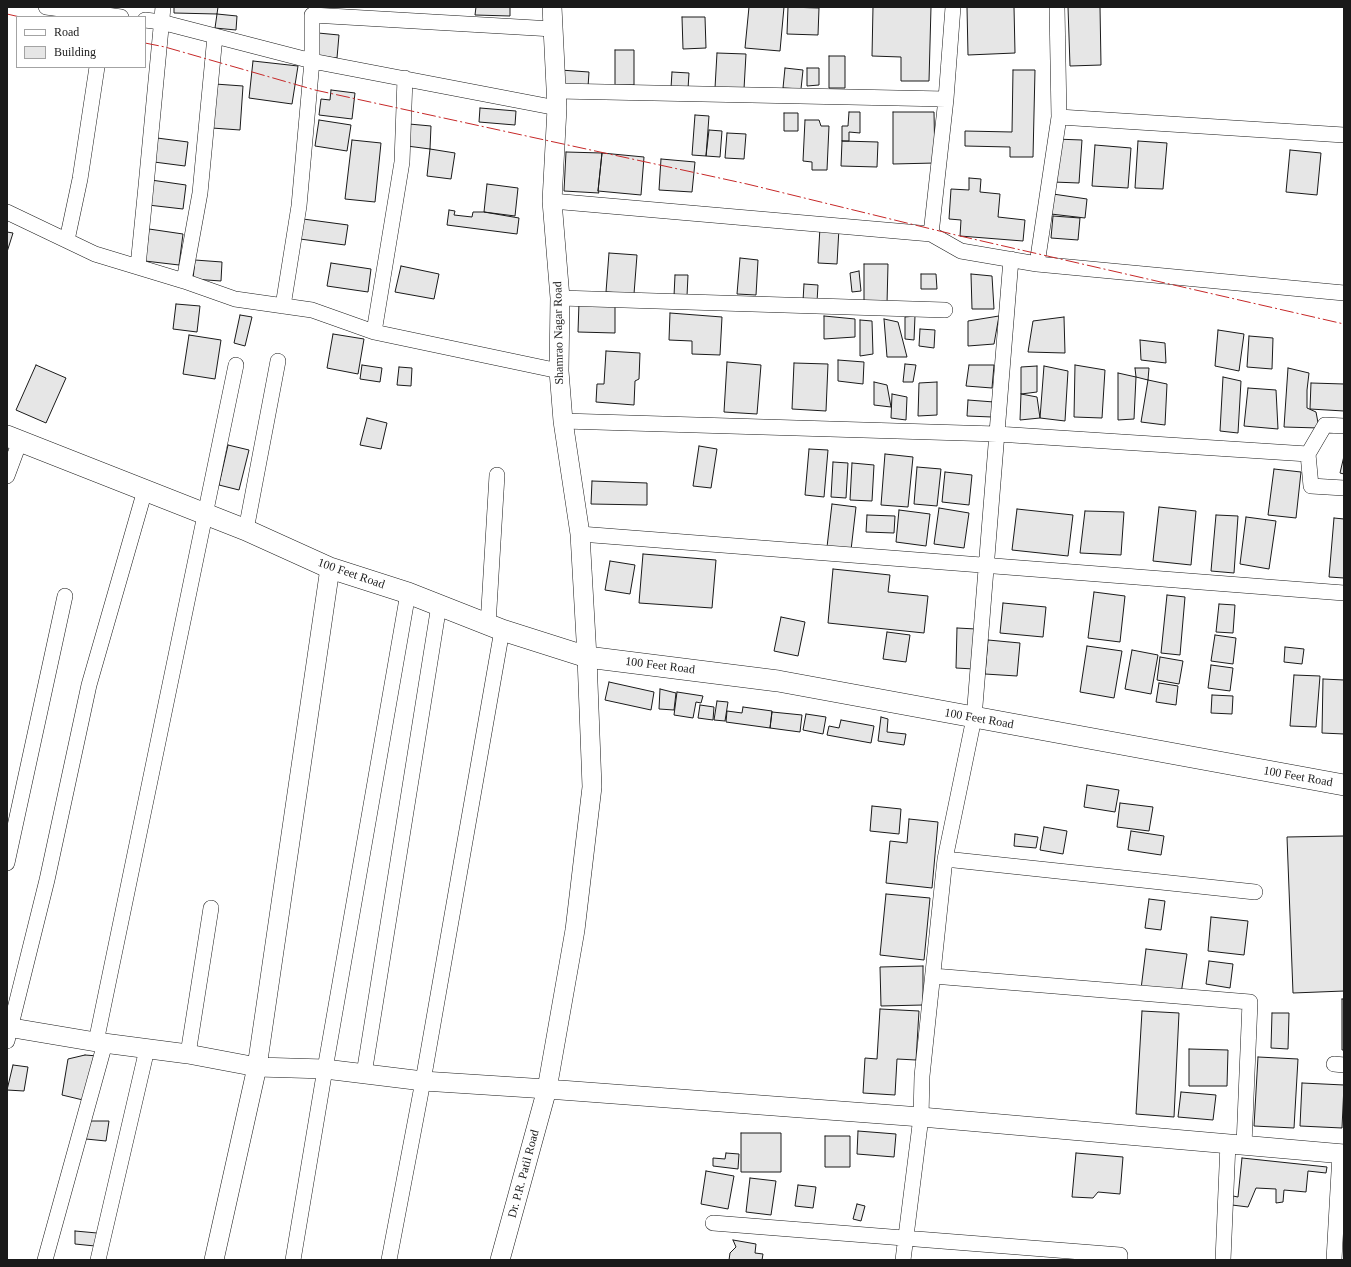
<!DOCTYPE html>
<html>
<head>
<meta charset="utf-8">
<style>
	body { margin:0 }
	#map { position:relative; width:1351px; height:1267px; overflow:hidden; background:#fff; font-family:Georgia,serif }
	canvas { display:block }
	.frame { position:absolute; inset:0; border:8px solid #1a1a1a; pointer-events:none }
	.legend { position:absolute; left:16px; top:16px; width:130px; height:52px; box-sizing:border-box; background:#fff; border:1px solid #a3a3a3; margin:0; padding:5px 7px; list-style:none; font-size:12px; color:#1a1a1a }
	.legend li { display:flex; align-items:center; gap:8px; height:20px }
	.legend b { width:20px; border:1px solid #a3a3a3 }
</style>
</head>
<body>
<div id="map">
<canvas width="1351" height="1267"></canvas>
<div class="frame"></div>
<ul class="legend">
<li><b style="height:5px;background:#fff"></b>Road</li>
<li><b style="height:11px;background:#e6e6e6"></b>Building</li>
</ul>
</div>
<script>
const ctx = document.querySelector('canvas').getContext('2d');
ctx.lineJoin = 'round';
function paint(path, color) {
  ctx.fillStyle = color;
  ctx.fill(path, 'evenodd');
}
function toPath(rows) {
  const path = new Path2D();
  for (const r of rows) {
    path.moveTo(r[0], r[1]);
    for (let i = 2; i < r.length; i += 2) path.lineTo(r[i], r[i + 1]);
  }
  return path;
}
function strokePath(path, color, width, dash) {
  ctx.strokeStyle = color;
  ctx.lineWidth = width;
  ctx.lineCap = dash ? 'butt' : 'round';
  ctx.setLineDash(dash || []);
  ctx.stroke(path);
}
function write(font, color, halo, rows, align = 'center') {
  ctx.font = font + ' Georgia,serif';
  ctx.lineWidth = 3;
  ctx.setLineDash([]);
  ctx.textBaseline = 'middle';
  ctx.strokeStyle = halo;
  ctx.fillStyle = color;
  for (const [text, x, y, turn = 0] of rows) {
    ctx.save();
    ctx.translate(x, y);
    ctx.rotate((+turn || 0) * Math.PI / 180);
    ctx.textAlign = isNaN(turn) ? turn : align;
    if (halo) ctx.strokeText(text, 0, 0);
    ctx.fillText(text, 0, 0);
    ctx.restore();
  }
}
const building = toPath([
	[174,7,218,7,217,14,174,13,174,7],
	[476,7,510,7,510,16,475,15,476,7],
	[749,7,784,7,780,51,745,48,749,7],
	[788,7,819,8,818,35,787,34,788,7],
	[873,7,931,7,929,81,901,81,901,57,872,56,873,7],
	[967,7,1014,7,1015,53,968,55,967,7],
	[1068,7,1100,7,1101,65,1070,66,1068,7],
	[217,14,237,16,236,30,215,28,217,14],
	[682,17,705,17,706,48,683,49,682,17],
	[318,33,339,35,337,58,316,56,318,33],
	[615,50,634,50,634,85,615,85,615,50],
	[717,53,746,54,744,89,715,88,717,53],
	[829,56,845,56,845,88,829,88,829,56],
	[253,61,298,66,292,104,249,98,253,61],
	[785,68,803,70,801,89,783,88,785,68],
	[807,68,819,68,819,85,807,86,807,68],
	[560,70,589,72,588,87,559,86,560,70],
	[1013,70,1035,70,1033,157,1010,157,1010,147,965,146,965,131,1012,132,1013,70],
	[672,72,689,73,688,89,671,88,672,72],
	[215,84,243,86,240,130,212,128,215,84],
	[331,90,355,93,352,119,319,115,321,99,330,100,331,90],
	[480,108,516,111,515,125,479,122,480,108],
	[849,112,860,112,860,133,849,132,849,141,842,141,842,126,848,126,849,112],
	[893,112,934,112,935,163,893,164,893,112],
	[784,113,798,113,798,131,784,131,784,113],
	[695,115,709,116,706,156,692,155,695,115],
	[319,120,351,125,347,151,315,146,319,120],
	[805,120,819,120,821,126,829,126,827,170,812,170,812,162,803,161,805,120],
	[409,124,431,126,430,149,407,146,409,124],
	[709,130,722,131,720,157,706,156,709,130],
	[727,133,746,134,744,159,725,158,727,133],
	[157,138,188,142,185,166,154,162,157,138],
	[1055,139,1082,140,1079,183,1053,182,1055,139],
	[352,140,381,143,375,202,345,199,352,140],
	[842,141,878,142,877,167,841,166,842,141],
	[1138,141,1167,143,1163,189,1135,188,1138,141],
	[1095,145,1131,148,1128,188,1092,186,1095,145],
	[430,149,455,153,451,179,427,176,430,149],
	[1290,150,1321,153,1317,195,1286,192,1290,150],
	[566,152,602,153,598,191,599,193,564,191,566,152],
	[602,153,644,157,641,195,598,191,602,153],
	[661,159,695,162,692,192,659,190,661,159],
	[969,178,981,179,980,192,1000,194,998,217,1025,220,1023,241,960,236,961,220,949,219,951,189,969,190,969,178],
	[151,180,186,185,183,209,148,205,151,180],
	[487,184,518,188,515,216,484,212,487,184],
	[1053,194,1087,199,1085,218,1051,214,1053,194],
	[449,210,455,211,454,215,472,217,473,212,484,212,519,218,517,234,447,225,449,210],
	[1053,216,1080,218,1078,240,1051,238,1053,216],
	[303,219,348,225,345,245,300,239,303,219],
	[820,227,839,228,837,264,818,263,820,227],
	[149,229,183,234,179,265,145,261,149,229],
	[7,232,13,233,7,252,7,232],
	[609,253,637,255,634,294,606,292,609,253],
	[740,258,758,260,756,295,737,294,740,258],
	[195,260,222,262,221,281,193,279,195,260],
	[331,263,371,269,368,292,327,286,331,263],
	[864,264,888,264,887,304,864,304,864,264],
	[401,266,439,274,434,299,395,292,401,266],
	[859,271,861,291,852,292,850,273,859,271],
	[921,274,936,274,937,289,921,289,921,274],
	[971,274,992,276,994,309,972,309,971,274],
	[675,275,688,275,687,296,674,296,675,275],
	[804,284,818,285,817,302,803,301,804,284],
	[579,303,615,304,615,333,578,332,579,303],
	[176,304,200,306,197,332,173,329,176,304],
	[670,313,722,317,720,355,692,354,692,341,669,340,670,313],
	[240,315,252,317,245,346,234,343,240,315],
	[824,316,855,319,855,337,824,339,824,316],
	[915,316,914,340,905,339,905,317,915,316],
	[999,316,994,344,968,346,968,321,999,316],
	[1064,317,1065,353,1028,352,1033,321,1064,317],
	[884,319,898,322,907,357,887,357,884,319],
	[860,320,872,321,873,354,860,356,860,320],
	[920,329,935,330,934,348,919,346,920,329],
	[1218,330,1244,334,1239,371,1215,366,1218,330],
	[333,334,364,339,358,374,327,368,333,334],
	[189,335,221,340,215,379,183,374,189,335],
	[1249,336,1273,338,1272,369,1247,367,1249,336],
	[1140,340,1165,343,1166,363,1141,360,1140,340],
	[606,351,640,353,639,379,635,381,634,405,596,402,597,384,604,384,606,351],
	[838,360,864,362,863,384,838,381,838,360],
	[727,362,761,365,757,414,724,412,727,362],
	[794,363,828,364,826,411,792,409,794,363],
	[905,364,916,365,913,382,903,382,905,364],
	[36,365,66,378,46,423,16,410,36,365],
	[362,365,382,368,380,382,360,379,362,365],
	[969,365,994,365,992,388,966,386,969,365],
	[1075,365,1105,370,1102,418,1074,417,1075,365],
	[1037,366,1037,392,1021,394,1021,367,1037,366],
	[1044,366,1068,371,1065,421,1040,418,1044,366],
	[399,367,412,368,411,386,397,385,399,367],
	[1135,368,1149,368,1148,380,1136,377,1135,368],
	[1288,368,1309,373,1307,390,1307,408,1316,412,1319,428,1284,427,1288,368],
	[1118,373,1136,377,1134,419,1118,420,1118,373],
	[1223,377,1241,381,1238,433,1220,431,1223,377],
	[1148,380,1167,384,1165,425,1141,422,1148,380],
	[874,382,887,385,891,407,874,405,874,382],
	[937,382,937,415,918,416,919,383,937,382],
	[1311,383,1344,384,1344,411,1310,409,1311,383],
	[1248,388,1276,390,1278,429,1244,426,1248,388],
	[892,394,907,397,906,420,891,418,892,394],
	[1021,394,1037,397,1040,418,1020,420,1021,394],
	[968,400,994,402,992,417,967,416,968,400],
	[367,418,387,423,381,449,360,445,367,418],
	[228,445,249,450,239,490,219,485,228,445],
	[699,446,717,449,711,488,693,486,699,446],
	[809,449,828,450,824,497,805,495,809,449],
	[885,454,913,457,908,507,881,505,885,454],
	[1344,456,1344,474,1340,473,1344,456],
	[833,462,848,463,846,498,831,497,833,462],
	[852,463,874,465,872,501,850,500,852,463],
	[917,467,941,469,937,506,914,504,917,467],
	[1274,469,1301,472,1296,518,1268,515,1274,469],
	[945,472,972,475,969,505,942,502,945,472],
	[592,481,647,483,647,505,591,504,592,481],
	[832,504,856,507,851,550,827,547,832,504],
	[1159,507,1196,511,1191,565,1153,561,1159,507],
	[939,508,969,513,964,548,934,544,939,508],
	[1017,509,1073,515,1068,556,1012,550,1017,509],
	[899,510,930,514,926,546,896,542,899,510],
	[1085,511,1124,512,1121,555,1080,553,1085,511],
	[867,515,895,516,894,533,866,532,867,515],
	[1216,515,1238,516,1234,573,1211,571,1216,515],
	[1246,517,1276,521,1269,569,1240,564,1246,517],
	[1334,518,1344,519,1344,578,1329,577,1334,518],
	[643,554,716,560,712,608,639,603,643,554],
	[610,561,635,565,630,594,605,590,610,561],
	[833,569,890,575,888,592,928,596,924,633,828,623,833,569],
	[1094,592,1125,596,1120,642,1088,638,1094,592],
	[1167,595,1185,597,1180,655,1161,653,1167,595],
	[1003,603,1046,607,1043,637,1000,633,1003,603],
	[1219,604,1235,605,1233,633,1216,632,1219,604],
	[781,617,805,622,798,656,774,651,781,617],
	[957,628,976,629,974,669,956,668,957,628],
	[887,632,910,635,906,662,883,659,887,632],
	[1215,635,1236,638,1233,664,1211,661,1215,635],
	[988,640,1020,643,1017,676,985,674,988,640],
	[1087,646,1122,651,1114,698,1080,692,1087,646],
	[1285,647,1304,649,1302,664,1284,662,1285,647],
	[1132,650,1158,655,1151,694,1125,689,1132,650],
	[1160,657,1183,661,1179,684,1157,680,1160,657],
	[1211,665,1233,668,1230,691,1208,688,1211,665],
	[1294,675,1320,676,1316,727,1290,726,1294,675],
	[1323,679,1344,680,1344,734,1322,733,1323,679],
	[609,682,654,692,651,710,605,700,609,682],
	[1159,683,1178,686,1176,705,1156,702,1159,683],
	[660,689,676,693,674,710,659,709,660,689],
	[677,692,703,696,701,703,696,702,693,718,674,715,677,692],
	[1212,695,1233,696,1232,714,1211,713,1212,695],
	[717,701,728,702,725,721,714,720,717,701],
	[700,705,714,707,713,720,698,718,700,705],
	[743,707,772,711,770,728,726,722,727,711,742,713,743,707],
	[772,712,802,715,800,732,770,728,772,712],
	[806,714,826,717,823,734,803,730,806,714],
	[881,717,888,719,887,732,906,734,904,745,878,741,881,717],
	[841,720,874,726,871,743,827,735,829,726,839,728,841,720],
	[1087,785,1119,790,1115,812,1084,807,1087,785],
	[1120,803,1153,807,1149,831,1117,827,1120,803],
	[872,806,901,809,899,834,870,831,872,806],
	[909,819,938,822,932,888,886,883,890,841,907,843,909,819],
	[1044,827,1067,831,1063,854,1040,850,1044,827],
	[1131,831,1164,836,1161,855,1128,850,1131,831],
	[1015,834,1038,837,1036,848,1014,846,1015,834],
	[1344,836,1344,991,1293,993,1287,837,1344,836],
	[886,894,930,898,924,960,880,955,886,894],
	[1149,899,1165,901,1161,930,1145,928,1149,899],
	[1211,917,1248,921,1244,955,1208,951,1211,917],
	[1146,949,1187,954,1181,994,1141,989,1146,949],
	[1209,961,1233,964,1230,988,1206,984,1209,961],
	[923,966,923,1005,881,1006,880,967,923,966],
	[1342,999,1344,999,1344,1050,1342,1050,1342,999],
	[880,1009,919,1011,916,1060,897,1059,895,1095,863,1093,865,1058,877,1059,880,1009],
	[1142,1011,1179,1013,1174,1117,1136,1114,1142,1011],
	[1272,1013,1289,1013,1288,1049,1271,1048,1272,1013],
	[1189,1049,1228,1050,1227,1086,1189,1086,1189,1049],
	[85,1055,98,1056,83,1100,62,1095,68,1059,85,1055],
	[1258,1057,1298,1059,1294,1128,1254,1126,1258,1057],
	[13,1065,28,1067,24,1091,7,1090,13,1065],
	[1302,1083,1344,1085,1342,1128,1300,1126,1302,1083],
	[1181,1092,1216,1095,1213,1120,1178,1117,1181,1092],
	[89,1121,109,1121,106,1141,86,1139,89,1121],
	[858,1131,896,1134,894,1157,857,1154,858,1131],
	[741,1133,781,1133,781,1172,741,1172,741,1133],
	[825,1136,850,1136,850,1167,825,1167,825,1136],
	[726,1153,739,1154,738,1169,713,1166,713,1158,725,1159,726,1153],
	[1076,1153,1123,1157,1120,1194,1098,1192,1093,1198,1072,1197,1076,1153],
	[1242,1158,1327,1167,1326,1173,1308,1171,1306,1192,1284,1190,1283,1202,1276,1203,1276,1189,1256,1188,1248,1207,1232,1205,1233,1196,1238,1197,1242,1158],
	[706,1171,734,1176,728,1209,701,1204,706,1171],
	[750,1178,776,1181,771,1215,746,1212,750,1178],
	[798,1185,816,1187,813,1208,795,1206,798,1185],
	[857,1204,865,1206,861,1221,853,1219,857,1204],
	[75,1231,97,1233,95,1246,75,1244,75,1231],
	[733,1240,756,1244,755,1253,763,1254,762,1260,729,1260,730,1253,736,1247,733,1240]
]);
paint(building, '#e6e6e6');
strokePath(building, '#1a1a1a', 1);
const minor = toPath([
	[46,7,121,17],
	[1057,7,1059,117],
	[145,20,161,22,312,61,557,108],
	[557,91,946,99],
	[552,201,931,234,961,251,1037,264,1344,293],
	[7,212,95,254,184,281,235,299,312,310,374,332,559,371],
	[931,234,946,99,953,7],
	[67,240,80,179,97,67],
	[1037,264,1059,117,1344,135],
	[138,266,146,186,163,7],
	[184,281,200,193,215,36],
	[560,298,945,310],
	[283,306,299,206,312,61,312,15,553,29],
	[374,332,402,162,405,78],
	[563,421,997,434,1308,454,1311,486,1344,488],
	[1308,454,1325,425,1344,426],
	[7,476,20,441],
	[246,530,278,361],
	[580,534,1344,593],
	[488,625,497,475],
	[945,859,1255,892],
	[7,863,65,596],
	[933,976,1250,1002,1244,1145],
	[7,1041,47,880,89,685,145,490],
	[96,1042,236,365],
	[188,1054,211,908],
	[1334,1064,1344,1065],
	[364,1074,439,605],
	[713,1223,1120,1255,1120,1260],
	[45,1260,105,1043],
	[98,1260,147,1049],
	[293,1260,325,1069,408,593],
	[389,1260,423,1081,502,630],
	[903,1260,921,1117,922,1076,945,859,974,718,1011,259],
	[1223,1260,1228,1143],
	[1334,1260,1340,1154]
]);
const tertiary = toPath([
	[7,1027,96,1042,188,1054,257,1067,325,1069,423,1081,547,1089,921,1117,1344,1154],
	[214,1260,257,1067,330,568],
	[500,1260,547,1089,575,930,592,787,587,657,580,534,563,421,559,371,560,298,552,201,557,108,552,7]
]);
const secondary = toPath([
	[7,436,246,530,330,568,408,593,502,630,587,657,778,681,1344,785]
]);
strokePath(minor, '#1a1a1a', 16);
strokePath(tertiary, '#1a1a1a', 20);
strokePath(secondary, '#1a1a1a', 22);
strokePath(minor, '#fff', 15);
strokePath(tertiary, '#fff', 19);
strokePath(secondary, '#fff', 21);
strokePath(toPath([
	[7,14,20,17],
	[145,43,165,47,315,90,747,184,960,236,1344,324]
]), '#c62828', 1, [14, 3, 2, 3]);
write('12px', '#1a1a1a', '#fff', [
	["Shamrao Nagar Road",559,333,-91],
	["100 Feet Road",351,574,19],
	["100 Feet Road",660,666,7],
	["100 Feet Road",979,719,10],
	["100 Feet Road",1298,777,10],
	["Dr. P.R. Patil Road",524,1174,-75]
]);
</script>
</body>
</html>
